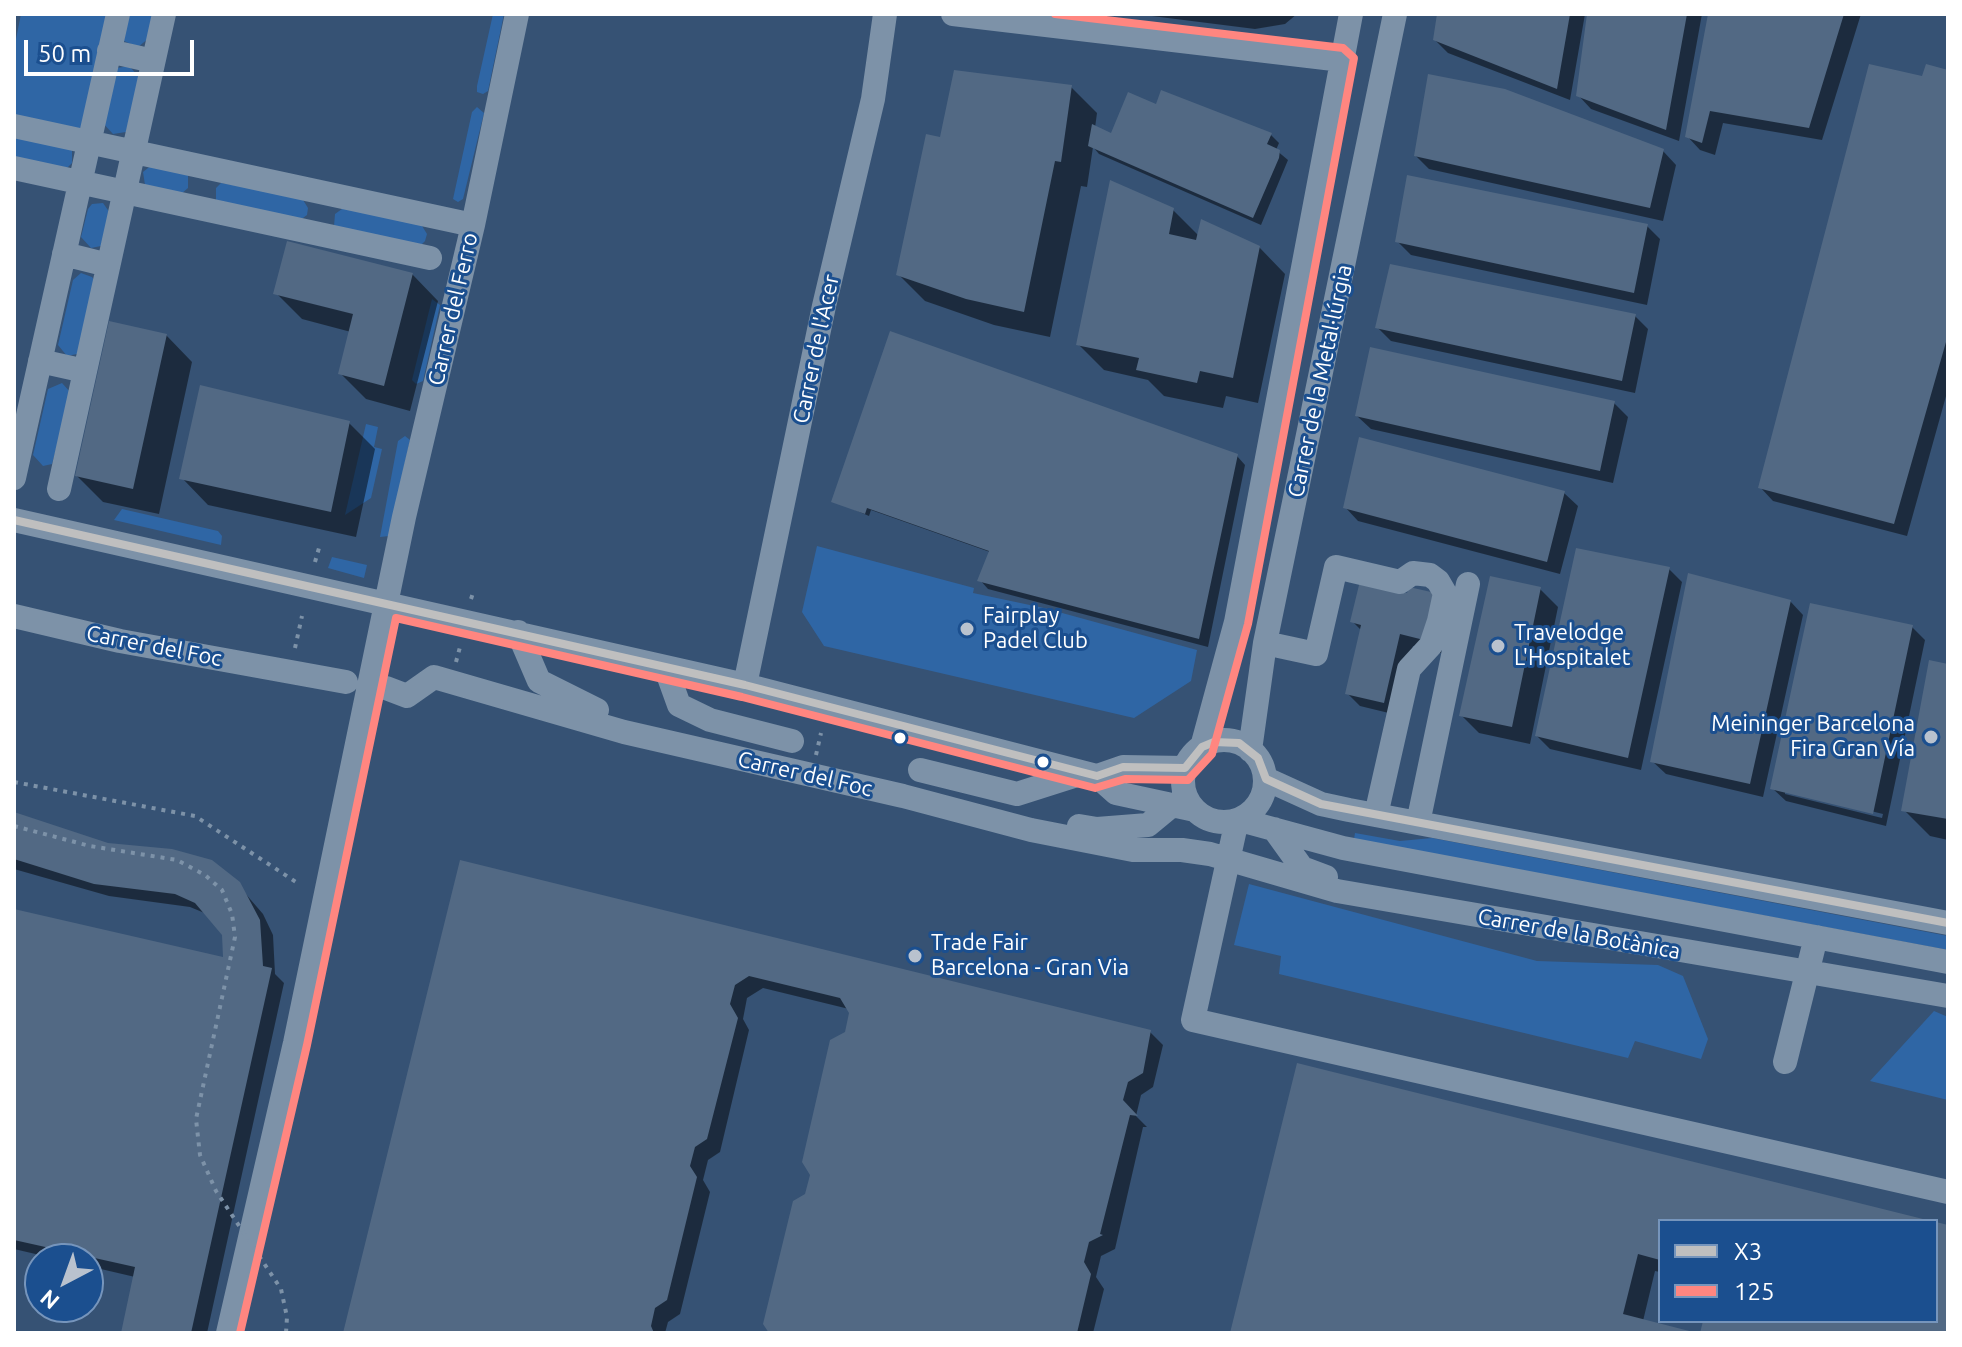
<!DOCTYPE html>
<html>
<head>
<meta charset="utf-8">
<style>
	body { margin:0 }
	#map { position:relative; width:1962px; height:1347px; overflow:hidden; background:#365274; font-family:Ubuntu,sans-serif }
	canvas { display:block }
	.frame { position:absolute; inset:0; border:16px solid #fff; pointer-events:none }
	.legend { position:absolute; left:1658px; top:1219px; width:280px; height:104px; box-sizing:border-box; background:#1b4f8f; border:2px solid #7695bc; margin:0; padding:10px 14px; list-style:none; font-size:24px; color:#fff }
	.legend li { display:flex; align-items:center; gap:16px; height:40px }
	.legend b { width:40px; border:2px solid #7695bc }
	.north { position:absolute; left:24px; top:1243px; width:80px; height:80px; box-sizing:border-box; background:#1b4f8f; border:2px solid #7695bc; border-radius:50%; rotate:221deg; font-size:22px; font-weight:700; line-height:32px; text-align:center; color:#fff }
	.north::after { content:''; display:block; margin:auto; width:28px; height:36px; background:#b9c2ce; clip-path:polygon(50% 0,100% 100%,50% 72%,0 100%) }
	.scale { position:absolute; left:24px; top:40px; width:170px; height:36px; box-sizing:border-box; border:4px solid #fff; border-top:0; padding-left:10px; font-size:24px; line-height:28px; white-space:nowrap; color:#fff; -webkit-text-stroke:6px #1b4f8f; paint-order:stroke }
</style>
</head>
<body>
<div id="map">
<canvas width="1962" height="1347"></canvas>
<div class="frame"></div>
<ul class="legend">
<li><b style="height:10px;background:#bfbfbf"></b>X3</li>
<li><b style="height:10px;background:#ff8680"></b>125</li>
</ul>
<div class="north">N</div>
<div class="scale">50 m</div>
</div>
<script>
const ctx = document.querySelector('canvas').getContext('2d');
ctx.lineJoin = 'round';
function paint(path, color) {
  ctx.fillStyle = color;
  ctx.fill(path, 'evenodd');
}
function toPath(rows) {
  const path = new Path2D();
  for (const r of rows) {
    if (r.length === 3) {
      path.moveTo(r[0] + r[2], r[1]);
      path.arc(r[0], r[1], r[2], 0, 2 * Math.PI);
      continue;
    }
    path.moveTo(r[0], r[1]);
    for (let i = 2; i < r.length; i += 2) path.lineTo(r[i], r[i + 1]);
  }
  return path;
}
function strokePath(path, color, width, dash) {
  ctx.strokeStyle = color;
  ctx.lineWidth = width;
  ctx.lineCap = dash ? 'butt' : 'round';
  ctx.setLineDash(dash || []);
  ctx.stroke(path);
}
function write(font, color, halo, rows, align = 'center') {
  ctx.font = font + ' Ubuntu,sans-serif';
  ctx.lineWidth = 6;
  ctx.setLineDash([]);
  ctx.textBaseline = 'middle';
  ctx.strokeStyle = halo;
  ctx.fillStyle = color;
  for (const [text, x, y, turn = 0] of rows) {
    ctx.save();
    ctx.translate(x, y);
    ctx.rotate((+turn || 0) * Math.PI / 180);
    ctx.textAlign = isNaN(turn) ? turn : align;
    if (halo) ctx.strokeText(text, 0, 0);
    ctx.fillText(text, 0, 0);
    ctx.restore();
  }
}
paint(toPath([
	[21,14,111,14,85,131,14,115,14,49],
	[125,14,156,14,149,38,138,47,124,41],
	[493,14,504,14,488,91,483,94,477,92,477,86],
	[129,66,140,78,126,132,113,134,102,122,117,68],
	[477,107,484,113,463,199,458,202,453,199,472,112],
	[14,132,72,150,72,163,66,169,14,159],
	[153,164,188,175,188,188,181,194,145,185,143,172],
	[221,183,300,195,308,208,307,215,300,220,216,200,216,188],
	[103,203,110,213,101,246,91,248,81,237,88,209,92,204],
	[346,206,419,221,427,234,425,241,419,247,334,226,335,214],
	[81,273,92,277,96,283,77,354,67,356,58,345,73,280],
	[432,299,440,305,423,381,416,384,412,380],
	[62,383,71,393,52,464,43,466,33,455,48,389],
	[366,424,378,427,374,447,382,449,371,498,345,515],
	[405,436,410,440,389,536,380,537,398,441],
	[122,509,218,531,222,536,221,545,114,520],
	[817,546,974,588,973,593,1044,608,1197,650,1191,681,1134,718,824,646,802,612],
	[332,557,367,565,364,578,328,568],
	[1355,833,1400,841,1432,838,1948,936,1948,950,1354,839],
	[1249,884,1537,961,1658,965,1683,976,1708,1039,1701,1059,1635,1041,1628,1058,1279,974,1281,956,1234,945],
	[1934,1011,1948,1017,1948,1100,1870,1081]
]), '#2f66a5');
paint(toPath([
	[1136,14,1297,14,1285,24,1255,29],
	[1439,14,1585,14,1570,100,1448,53,1435,40],
	[1589,14,1702,14,1679,141,1591,109,1578,95],
	[1710,14,1861,14,1822,140,1723,123,1715,155,1700,150,1687,136],
	[1948,72,1948,389,1907,536,1773,501,1760,487,1924,79],
	[1071,87,1097,113,1095,128,1112,135,1157,107,1271,135,1279,143,1276,150,1288,160,1261,225,1099,154,1093,147,1087,187,1081,186,1050,337,994,325,925,301,898,274,941,139],
	[1663,151,1676,165,1663,221,1429,169,1416,156],
	[1173,210,1199,236,1259,247,1285,274,1258,403,1226,396,1223,408,1164,396,1148,380,1104,370,1078,344],
	[1647,226,1660,239,1647,305,1411,255,1398,242],
	[412,274,438,301,410,411,366,399,340,373,351,332,302,319,276,293],
	[1635,316,1648,329,1635,393,1391,341,1378,328],
	[166,335,192,362,159,514,103,502,77,476],
	[1614,403,1628,417,1613,483,1371,429,1357,416],
	[349,423,375,449,356,537,208,505,182,478],
	[1237,456,1245,465,1208,647,988,589,980,580,990,552,871,510,869,516,834,501],
	[1564,493,1578,506,1560,574,1358,521,1345,507],
	[1669,569,1682,582,1641,770,1550,749,1537,736],
	[1540,589,1558,607,1530,744,1479,733,1461,715],
	[1790,601,1803,615,1763,797,1666,774,1652,761],
	[1452,609,1441,653,1413,646,1397,715,1360,706,1347,693,1362,631,1352,621],
	[1912,627,1925,640,1886,826,1786,801,1772,788],
	[1785,790,1883,814,1882,818,1785,794],
	[1948,666,1948,840,1930,836,1904,810],
	[14,814,238,885,263,914,273,935,275,974,284,983,207,1333,123,1333,135,1277,88,1266,88,1259,57,1259,14,1249,14,911,225,959,224,934,207,914,190,907,109,896,14,869],
	[461,863,1150,1032,1163,1045,1153,1087,1141,1095,1136,1116,1147,1127,1143,1127,1115,1249,1101,1256,1096,1277,1104,1289,1093,1333,771,1333,852,1013,849,1009,763,988,747,998,743,1019,749,1030,720,1152,708,1160,703,1180,710,1192,680,1314,668,1322,665,1333,345,1333],
	[1298,1065,1923,1221,1660,1221,1660,1272,1655,1271,1643,1321,1693,1333,1232,1333]
]), '#0007');
paint(toPath([
	[1437,14,1570,14,1557,89,1433,40],
	[1587,14,1687,14,1666,130,1576,96],
	[1708,14,1844,14,1809,128,1710,111,1702,143,1685,137],
	[1869,64,1922,76,1926,64,1948,70,1948,335,1894,524,1758,488],
	[954,70,1072,85,1061,162,1055,161,1024,312,966,299,896,275,926,134,940,137],
	[1428,74,1505,89,1664,149,1650,208,1414,156],
	[1161,90,1272,133,1267,144,1280,150,1279,158,1253,218,1088,146,1092,124,1111,133,1128,92,1156,104],
	[1407,175,1648,224,1634,293,1395,242],
	[1110,180,1174,208,1169,234,1196,240,1201,219,1260,246,1233,378,1200,371,1197,383,1136,370,1139,358,1076,345],
	[287,241,413,273,384,386,338,374,353,314,273,294],
	[1390,264,1636,314,1622,381,1375,328],
	[109,321,167,334,133,489,75,476],
	[890,331,1238,454,1199,639,977,581,989,551,867,508,865,514,831,502],
	[1370,347,1615,401,1600,471,1355,416],
	[200,385,350,421,331,512,179,479],
	[1359,437,1565,491,1547,562,1343,508],
	[1576,548,1670,567,1628,758,1535,736],
	[1688,573,1791,600,1750,784,1650,762],
	[1490,576,1541,587,1512,727,1459,716],
	[1360,581,1407,593,1409,587,1440,594,1428,641,1400,634,1384,703,1345,694,1361,625,1350,622],
	[1810,603,1913,625,1873,814,1770,789],
	[1929,660,1948,664,1948,819,1901,811],
	[14,812,108,843,172,849,212,860,240,882,260,920,263,966,272,968,191,1333,121,1333,135,1267,14,1240,14,909,223,957,222,935,195,903,175,894,94,884,14,859],
	[460,860,1151,1030,1143,1073,1128,1082,1123,1100,1138,1116,1130,1115,1100,1234,1103,1235,1089,1242,1084,1262,1091,1274,1077,1333,769,1333,763,1324,793,1201,805,1194,810,1175,802,1162,830,1040,845,1032,849,1013,840,998,749,976,735,985,730,1004,738,1018,707,1139,695,1147,690,1166,697,1177,667,1300,655,1308,651,1326,654,1333,343,1333],
	[1297,1063,1927,1220,1927,1221,1660,1221,1660,1260,1638,1254,1623,1314,1697,1333,1230,1333],
	[1936,1222,1948,1225,1948,1333,1700,1333,1703,1321,1936,1321]
]), '#526984');
strokePath(toPath([
	[315,562,319,548],
	[471,599,474,590],
	[295,648,302,616],
	[456,662,460,647],
	[816,755,821,733],
	[14,782,195,816,296,882]
]), '#7d92a8', 4, [4, 6]);
strokePath(toPath([
	[953,14,1342,60],
	[109,51,153,61],
	[14,126,473,225],
	[14,168,430,258],
	[64,254,108,265],
	[40,361,85,371],
	[14,478,118,14],
	[59,489,164,14],
	[14,520,745,685,1097,776,1116,793,1195,810],
	[14,616,120,641,346,682],
	[518,632,539,681,597,710],
	[1265,643,1316,654,1336,567,1400,582,1413,573,1430,575,1438,581,1445,593,1439,621,1431,645,1409,669,1376,815],
	[666,669,679,705,710,720,792,741],
	[745,685,824,306,873,99,885,14],
	[386,688,407,696,434,677,624,732,903,796,1031,830,1133,850,1182,850,1210,854,1337,891,1948,996],
	[1224,781,41],
	[1202,747,1236,622,1351,14],
	[1250,750,1265,643,1395,14],
	[920,770,1017,794,1083,773],
	[1097,776,1123,767,1185,768],
	[1266,779,1321,804,1349,810,1948,923],
	[1237,820,1193,1020,1948,1192],
	[1240,820,1343,848,1948,962],
	[1418,823,1468,584],
	[1079,826,1097,829,1148,825,1171,806],
	[1274,829,1302,868,1326,877],
	[1785,1062,1816,937],
	[228,1333,295,1043,404,517,473,225,517,14]
]), '#7d92a8', 24);
strokePath(toPath([
	[14,826,90,846,177,860,205,875,222,890,232,914,235,937,196,1119,200,1155,216,1191,281,1289,287,1317,286,1333]
]), '#7d92a8', 4, [4, 6]);
strokePath(toPath([
	[14,520,745,685,1097,776,1123,767,1185,768,1202,747,1214,742,1239,743,1258,758,1266,779,1321,804,1948,923]
]), '#bfbfbf', 8);
strokePath(toPath([
	[240,1333,307,1045,396,618,742,697,1095,788,1125,779,1188,780,1212,754,1248,624,1354,58,1343,48,1055,14]
]), '#ff8680', 8);
for (const [x, y, r, color] of [
	[967,629,8,"#b9c2ce"],
	[1498,646,8,"#b9c2ce"],
	[1931,737,8,"#b9c2ce"],
	[900,738,7,"#fff"],
	[1043,762,7,"#fff"],
	[915,956,8,"#b9c2ce"]
]) {
  const dot = new Path2D();
  dot.arc(x, y, r, 0, 2 * Math.PI);
  ctx.fillStyle = color;
  ctx.fill(dot);
  strokePath(dot, '#1b4f8f', 3);
}
write('22px', '#fff', '#1b4f8f', [
	["Carrer del Ferro",453,309,-77],
	["Carrer de l'Acer",816,349,-78],
	["Carrer de la Metal·lúrgia",1320,381,-78],
	["Carrer del Foc",154,646,11],
	["Carrer del Foc",805,774,13],
	["Carrer de la Botànica",1579,934,10]
]);
write('22px', '#fff', '#1b4f8f', [
	["Fairplay",983,616],
	["Padel Club",983,641],
	["Travelodge",1514,633],
	["L'Hospitalet",1514,658],
	["Meininger Barcelona",1915,724,"right"],
	["Fira Gran Vía",1915,749,"right"],
	["Trade Fair",931,943],
	["Barcelona - Gran Via",931,968]
], 'left');
</script>
</body>
</html>
